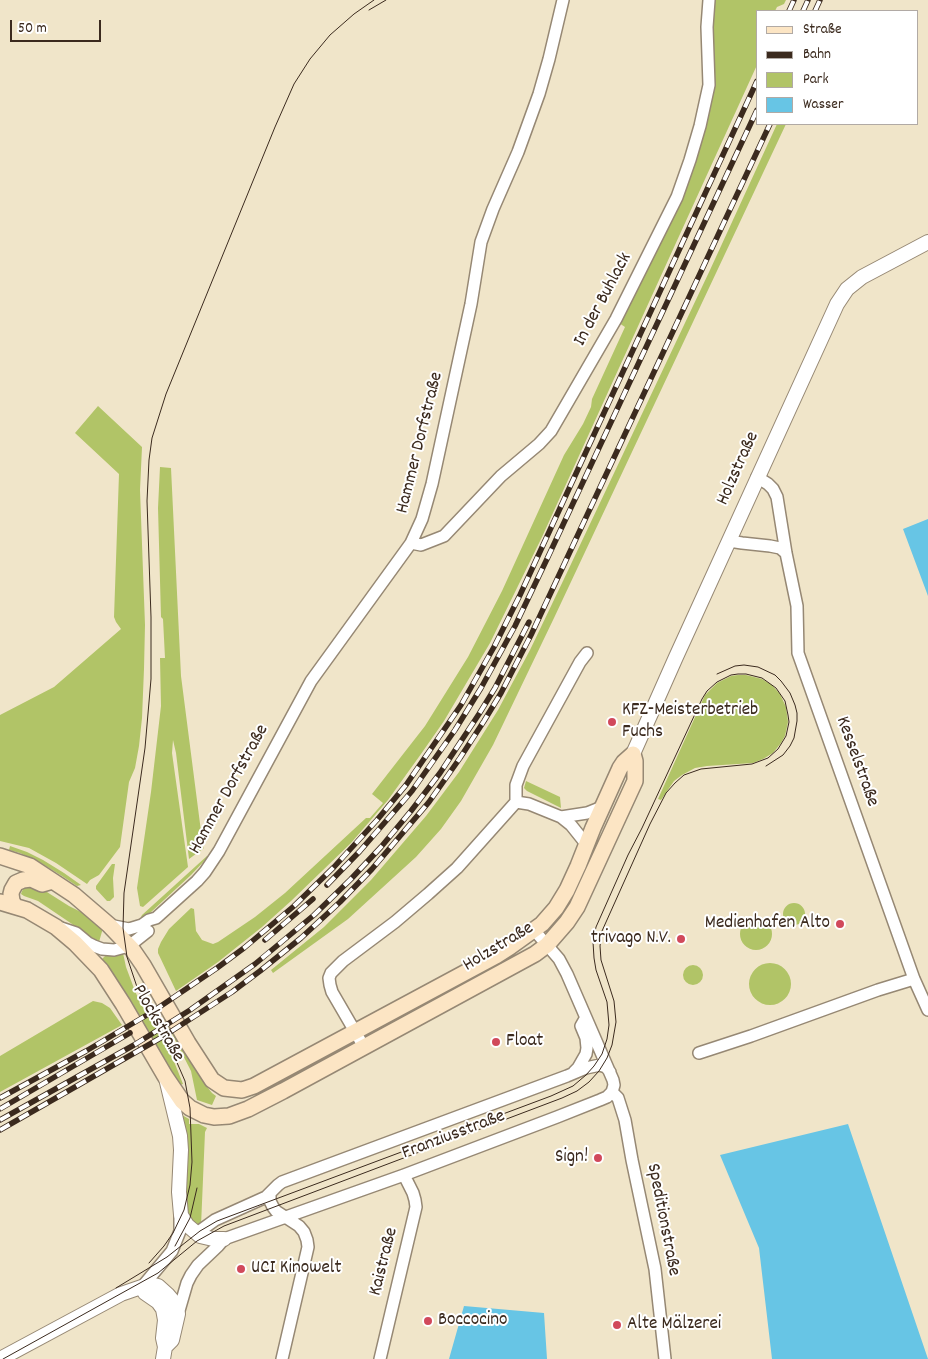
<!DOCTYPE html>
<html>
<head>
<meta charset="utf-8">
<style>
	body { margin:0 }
	#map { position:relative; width:928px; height:1359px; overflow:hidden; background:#f0e5c9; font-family:Dekko,sans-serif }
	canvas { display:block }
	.legend { position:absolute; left:756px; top:10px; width:162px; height:115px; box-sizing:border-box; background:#fff; border:1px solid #b1aaa5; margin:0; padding:6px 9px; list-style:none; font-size:15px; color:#3b2a1e }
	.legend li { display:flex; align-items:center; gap:10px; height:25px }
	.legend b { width:25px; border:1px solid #b1aaa5 }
	.scale { position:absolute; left:10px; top:20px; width:91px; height:22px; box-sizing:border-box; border:2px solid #3b2a1e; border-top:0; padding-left:6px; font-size:15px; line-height:18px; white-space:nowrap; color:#3b2a1e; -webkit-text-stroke:4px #fff; paint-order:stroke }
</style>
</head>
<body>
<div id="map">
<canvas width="928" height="1359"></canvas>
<ul class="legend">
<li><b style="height:6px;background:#fce5c4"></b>Straße</li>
<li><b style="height:6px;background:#3b2a1e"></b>Bahn</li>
<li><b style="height:14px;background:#b1c467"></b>Park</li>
<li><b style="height:14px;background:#67c5e5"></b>Wasser</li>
</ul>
<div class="scale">50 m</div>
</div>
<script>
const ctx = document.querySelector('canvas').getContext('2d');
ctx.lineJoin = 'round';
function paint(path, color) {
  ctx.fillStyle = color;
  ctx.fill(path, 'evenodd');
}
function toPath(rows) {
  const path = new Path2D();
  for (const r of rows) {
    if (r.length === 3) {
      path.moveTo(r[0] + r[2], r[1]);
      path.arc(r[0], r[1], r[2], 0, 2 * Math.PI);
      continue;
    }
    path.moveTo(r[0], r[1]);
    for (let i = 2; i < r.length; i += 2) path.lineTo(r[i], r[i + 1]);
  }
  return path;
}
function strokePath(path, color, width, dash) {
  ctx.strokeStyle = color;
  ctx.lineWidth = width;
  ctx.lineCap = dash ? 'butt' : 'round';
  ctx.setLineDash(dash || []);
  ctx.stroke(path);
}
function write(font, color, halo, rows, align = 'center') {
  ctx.font = font + ' Dekko,sans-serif';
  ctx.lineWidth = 4;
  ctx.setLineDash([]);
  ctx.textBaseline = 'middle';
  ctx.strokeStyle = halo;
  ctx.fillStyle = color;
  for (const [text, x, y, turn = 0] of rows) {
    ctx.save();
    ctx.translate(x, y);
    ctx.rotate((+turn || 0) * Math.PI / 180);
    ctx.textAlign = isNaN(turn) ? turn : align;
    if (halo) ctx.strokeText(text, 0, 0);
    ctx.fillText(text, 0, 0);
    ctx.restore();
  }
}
paint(toPath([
	[712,0,786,0,784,4,777,7,775,11,757,11,757,65,542,537,490,643,444,721,421,754,388,800,351,843,291,901,262,927,218,962,176,991,158,953,158,949,161,942,169,929,191,908,194,909,196,931,202,940,213,944,218,942,255,917,285,893,366,818,370,818,383,803,372,794,425,726,468,657,502,591,564,455,583,424,591,407,592,399,625,327,616,321,632,291,701,126],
	[777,124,786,124,554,618,493,745,461,801,441,829,416,857,348,919,273,973,271,970,324,927,371,880,426,816,459,772,498,710,530,650,563,581,710,270],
	[98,406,142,447,140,490,145,625,144,669,142,718,139,746,135,768,129,782,120,847,99,875,90,880,87,884,56,863,29,848,0,841,0,715,54,687,121,629,116,622,114,617,119,474,75,433],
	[160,467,171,468,181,676,203,847,204,848,189,859,176,753,173,740,172,753,188,867,143,907,140,906,137,888,151,792,161,706,160,658,165,658,163,619,161,617,158,508],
	[738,675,746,675,762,679,772,685,780,694,786,707,788,722,785,736,781,743,773,753,763,759,753,763,707,766,695,768,682,775,674,781,661,800,658,799,705,695,717,683,731,676],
	[526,781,560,797,561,808,527,791,524,788],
	[10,846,27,852,43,860,64,873,81,885,77,886,62,876,41,863,20,853,9,850],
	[207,856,208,857,191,875,150,913,141,919,141,917,142,915],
	[112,864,115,864,113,878,114,897,110,901,107,901,96,889,96,886],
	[32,886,41,888,50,894,69,906,85,914,103,928,99,942,86,936,72,924,38,901,24,896,21,894,22,891,24,888],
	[794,914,11],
	[756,934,16],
	[123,953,126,967,135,991,140,1002,171,1054,183,1084,180,1085,176,1079,136,1011,114,976,101,960,106,955],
	[770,984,21],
	[693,975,10],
	[93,1001,102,1003,110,1008,122,1025,0,1092,0,1056],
	[166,1022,169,1025,185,1050,204,1083,212,1093,216,1096,212,1105,197,1100,191,1071],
	[182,1115,189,1119,189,1124,199,1124,207,1128,205,1132,201,1226,198,1228,185,1211]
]), '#b1c467');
paint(toPath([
	[928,519,928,596,903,529],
	[848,1124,928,1359,772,1359,759,1248,720,1155],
	[464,1306,544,1313,547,1359,449,1359]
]), '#67c5e5');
const minor = toPath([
	[757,477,768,484,773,489,777,497,786,553,797,606,798,653,914,979,928,1010],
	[729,541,742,543,770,546,780,548,786,553],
	[411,543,421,545,444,536,501,476,539,444,551,431,616,319,677,197,690,160,700,126,709,85,707,27,709,0],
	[516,802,529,804,561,817,571,825,587,845],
	[561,817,587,813,602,807],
	[109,925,129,929,142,925,149,920,156,918,197,881,205,872,219,851,311,681,411,543,422,519,432,484,471,304,481,242,493,209,518,152,539,94,549,59,563,0],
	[61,928,76,933,88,943,94,946,102,949,114,950,129,946,148,931],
	[364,1047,332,992,330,985,329,978,331,973,343,961,395,922,428,894,457,868,516,802,516,785,523,766,580,662,587,653],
	[699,1053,751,1036,878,990,914,979],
	[574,1072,578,1068,586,1054,587,1048,586,1038,581,1026,585,1019],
	[612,1092,618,1098,625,1120,632,1160,655,1269,665,1359],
	[270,1194,270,1201,273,1207,276,1211,299,1226,304,1232,307,1240,308,1247,282,1359],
	[197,1233,215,1220,266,1197,278,1185,282,1182,567,1076,586,1068,600,1065,606,1067,610,1072],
	[142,1287,172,1251,180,1231,180,1211],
	[178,1314,187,1283,191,1275,198,1265,218,1246,224,1239,404,1175,557,1117,600,1100,607,1097,612,1092,614,1085,613,1080,567,974,559,959,534,930],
	[380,1359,416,1207,415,1200,413,1193,404,1175]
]);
const tertiary = toPath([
	[633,754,676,657,837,304,847,289,862,277,928,242],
	[166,1078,180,1136,181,1150,179,1192,181,1215,187,1225,200,1236,213,1239,224,1239],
	[142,1287,145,1293,158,1302,163,1309,165,1320,163,1338,165,1347],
	[0,1359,121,1294,150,1284,158,1286,168,1295,174,1302,178,1314,172,1340,165,1347,163,1359]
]);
const secondary = toPath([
	[0,856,30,866,74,895,109,925,132,949,143,965,188,1043,212,1080,224,1088,242,1090,254,1086,496,956,510,947,542,924,556,908,567,890,578,866,593,828,620,768,624,762,633,754,635,761,635,781,577,907,567,922,547,945,535,954,283,1091,248,1109,229,1116,214,1117,204,1115,190,1108,182,1101,165,1076,123,1004,101,970,75,943,56,927,27,910,0,902],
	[15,906,12,901,11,894,12,890,16,883,23,880,31,879,42,884,49,882]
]);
strokePath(minor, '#968874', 14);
strokePath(tertiary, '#968874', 16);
strokePath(secondary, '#968874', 18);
strokePath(minor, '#fff', 11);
strokePath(tertiary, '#fff', 14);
strokePath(secondary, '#fce5c4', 15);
strokePath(toPath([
	[369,10,386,0],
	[717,674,735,666,744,665,758,667,775,675,781,681,790,693,795,705,797,713,797,721,794,738,790,746,783,755,766,766],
	[175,1246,190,1218,197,1188],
	[149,1263,164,1246,173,1233,184,1210,190,1185,192,1162,190,1108,185,1081,175,1058,146,1006,137,987,127,957,123,928,124,893,145,748,151,679,151,617,147,501,149,460,152,438,166,394,275,127,294,84,310,59,330,35,354,14,374,0],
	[3,1359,158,1273,197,1241,224,1226,562,1098,577,1091,589,1082,599,1071,607,1058,612,1045,616,1022,614,1001,601,960,600,946,602,931,650,824,666,793,675,783,684,775,701,769,752,764,768,758,778,749,786,736,789,722,788,715,785,701,776,688,762,678,746,674,738,674,731,675,717,682,707,691,702,699,642,828,628,855,596,927,593,942,594,958,596,970,607,1002,609,1025,607,1039,602,1054,594,1066,586,1075,573,1086,551,1096,217,1221,200,1231,167,1257,116,1288]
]), '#3b2a1e', 1);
const rail = toPath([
	[789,11,794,0],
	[803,11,808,0],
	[815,11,820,0],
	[327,885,360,851,412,791,455,730,481,688,515,626,547,559,757,110],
	[265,940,313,899],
	[0,1098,86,1051,152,1012,217,968,244,948,294,906,334,867,377,820,406,785,461,705,494,647,520,595,757,81],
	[0,1109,130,1033],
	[0,1120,134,1045,190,1010,255,964,314,915,351,879,381,847,411,811,440,773,479,714,495,688,529,622],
	[0,1130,164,1036,232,992,260,971,301,938,340,902,372,869,429,802,460,758,484,721,501,693,531,635,770,124]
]);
strokePath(rail, '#3b2a1e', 5.5);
strokePath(rail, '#fff', 4, [11]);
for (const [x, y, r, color] of [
	[612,722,5,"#d1495b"],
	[840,924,5,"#d1495b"],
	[681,939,5,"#d1495b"],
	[496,1042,5,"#d1495b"],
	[598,1158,5,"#d1495b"],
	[241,1269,5,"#d1495b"],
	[428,1321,5,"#d1495b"],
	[617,1325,5,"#d1495b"]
]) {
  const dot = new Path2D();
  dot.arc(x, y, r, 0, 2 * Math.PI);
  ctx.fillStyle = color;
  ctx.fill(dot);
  strokePath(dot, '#fff', 2);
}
write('19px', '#3b2a1e', '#fff', [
	["In der Buhlack",604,300,-62],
	["Hammer Dorfstraße",421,443,-76],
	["Holzstraße",739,469,-66],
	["Kesselstraße",856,762,70],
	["Hammer Dorfstraße",230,790,-61],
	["Holzstraße",499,948,-31],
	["Plockstraße",157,1024,60],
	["Franziusstraße",454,1136,-21],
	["Speditionstraße",662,1220,79],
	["Kaistraße",385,1262,-76]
]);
write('19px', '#3b2a1e', '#fff', [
	["KFZ-Meisterbetrieb",622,711],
	["Fuchs",622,733],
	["Medienhafen Alto",830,924,"right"],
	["trivago N.V.",671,939,"right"],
	["Float",506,1042],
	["Sign!",588,1158,"right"],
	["UCI Kinowelt",251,1269],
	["Boccocino",438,1321],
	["Alte Mälzerei",627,1325]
], 'left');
</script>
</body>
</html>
